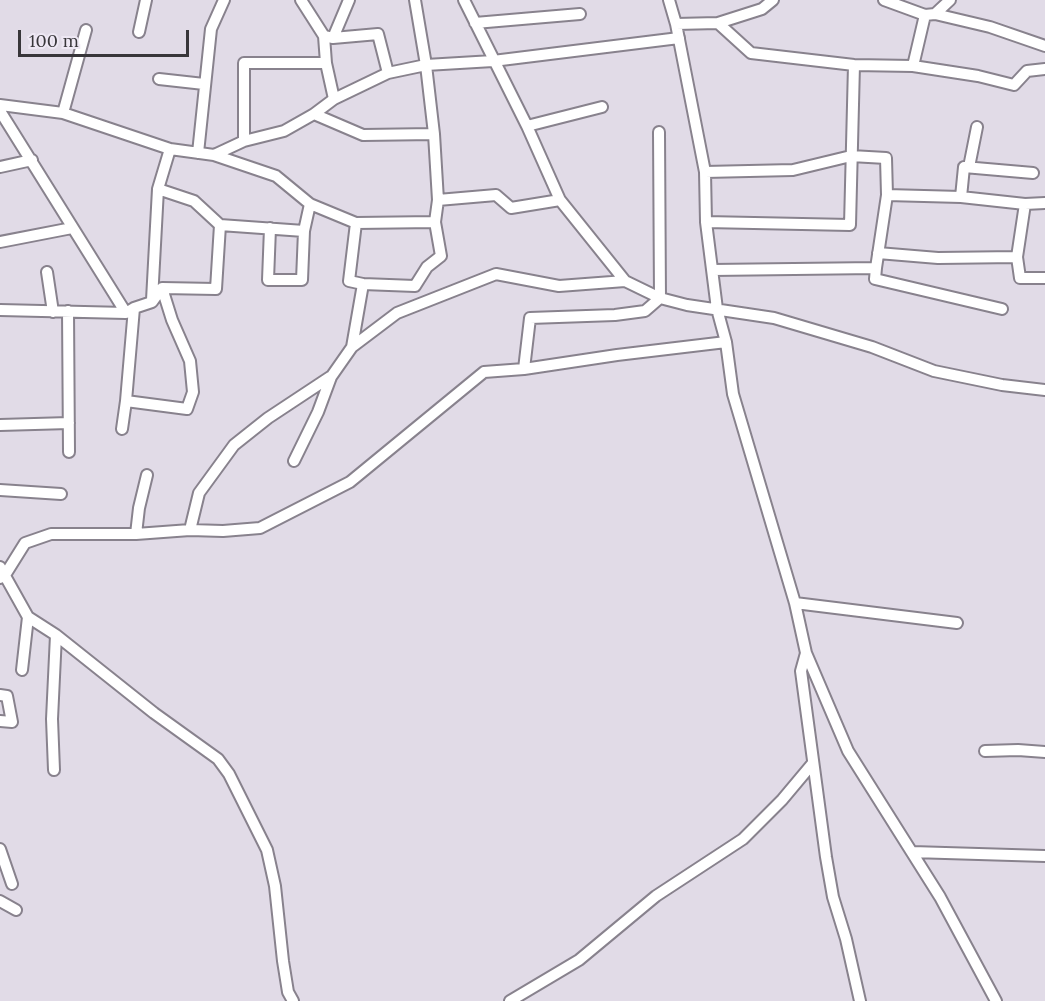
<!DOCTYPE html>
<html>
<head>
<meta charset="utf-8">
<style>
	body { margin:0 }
	#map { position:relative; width:1045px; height:1001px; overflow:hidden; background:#e1dbe7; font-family:Lora,serif }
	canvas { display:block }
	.scale { position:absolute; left:18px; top:30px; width:171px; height:27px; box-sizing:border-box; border:3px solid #38363a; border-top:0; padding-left:8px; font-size:18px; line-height:21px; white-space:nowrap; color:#38363a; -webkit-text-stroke:4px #eee8f4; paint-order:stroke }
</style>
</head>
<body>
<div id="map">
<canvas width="1045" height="1001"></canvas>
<div class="scale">100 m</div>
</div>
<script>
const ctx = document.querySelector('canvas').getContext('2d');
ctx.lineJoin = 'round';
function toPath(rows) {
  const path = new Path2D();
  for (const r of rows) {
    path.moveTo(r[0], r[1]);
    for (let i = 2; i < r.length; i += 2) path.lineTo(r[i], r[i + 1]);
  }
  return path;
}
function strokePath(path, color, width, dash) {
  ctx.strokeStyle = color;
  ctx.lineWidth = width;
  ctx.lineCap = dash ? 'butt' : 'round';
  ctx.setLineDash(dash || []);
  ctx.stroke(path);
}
const minor = toPath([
	[301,0,324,36,326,63],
	[464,0,527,126,560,200,625,281,660,298,687,305,774,318,872,347,934,371,1002,385,1045,390],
	[669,0,676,24,705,172,706,222,717,309,726,342,733,394,795,603,806,653,801,671,826,857,833,897,846,939,860,1001],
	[884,0,925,15,935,14,950,0],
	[935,14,990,27,1045,46],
	[475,23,580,14],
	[718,23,762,9,773,0],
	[676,24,718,23,751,53,854,65,913,66,978,76,1014,85,1027,71,1045,69],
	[139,32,146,0],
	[324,36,333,38,378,34,388,73],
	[333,38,349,0],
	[913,66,925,15],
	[159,79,204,84],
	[0,105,63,113,170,149,214,155,276,176,310,204,356,223,435,222,438,200,434,134,426,65,415,0],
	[0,111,126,313],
	[63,113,86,30],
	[314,114,363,135,434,134],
	[527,126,602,107],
	[244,141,244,63,326,63,334,99],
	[198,153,211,29,224,0],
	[214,155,244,141,284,131,314,114,334,99,388,73,426,65,493,61,679,38],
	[0,167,32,160],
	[969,167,977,127],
	[705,172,793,170,851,156,886,158,887,195,961,197,964,167,1033,173],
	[158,189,194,201,220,225,304,231,310,204],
	[961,197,1025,204,1045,203],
	[438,200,496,195,511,208,560,200],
	[706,222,850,225,854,65],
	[356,223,349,281,363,284,415,286,427,267,441,256,435,222],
	[270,228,268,280,302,280,304,231],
	[0,242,72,228],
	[878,253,938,258,1017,257,1020,278,1045,278],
	[1017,257,1025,204],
	[876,268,875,279,1002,309],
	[712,270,876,268,887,195],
	[47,272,53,312],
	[152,300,158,189,170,149],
	[0,310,126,313,134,308,152,302,162,288,216,289,220,225],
	[68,311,69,452],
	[352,347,363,284],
	[524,369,617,355,726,342],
	[126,401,134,308],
	[0,425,69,423],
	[122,429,126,401,187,409,193,392,190,361,172,320,162,288],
	[294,461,318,412,331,377,352,347,397,313,496,274,559,286,625,281],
	[0,490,61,494],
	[190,530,199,493,234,445,268,418,330,377],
	[136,534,139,508,147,475],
	[0,567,28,617,56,635,154,713,218,759,229,774,267,850,275,886,283,961,288,992,293,1001],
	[0,578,5,575,25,543,51,534,136,534,190,530,223,531,260,528,350,482,484,372,524,369,530,318,615,315,645,311,660,298,659,132],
	[795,603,957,623],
	[806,653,848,751,940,897,996,1001],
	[22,670,28,617],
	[0,695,7,696,12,722,0,721],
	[985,751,1018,750,1045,752],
	[54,770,52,719,56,635],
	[0,849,12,884],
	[912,852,1045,856],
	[0,901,16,910],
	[510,1001,579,960,656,896,743,839,782,800,813,763]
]);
strokePath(minor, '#88828d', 14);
strokePath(minor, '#fff', 10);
</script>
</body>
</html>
